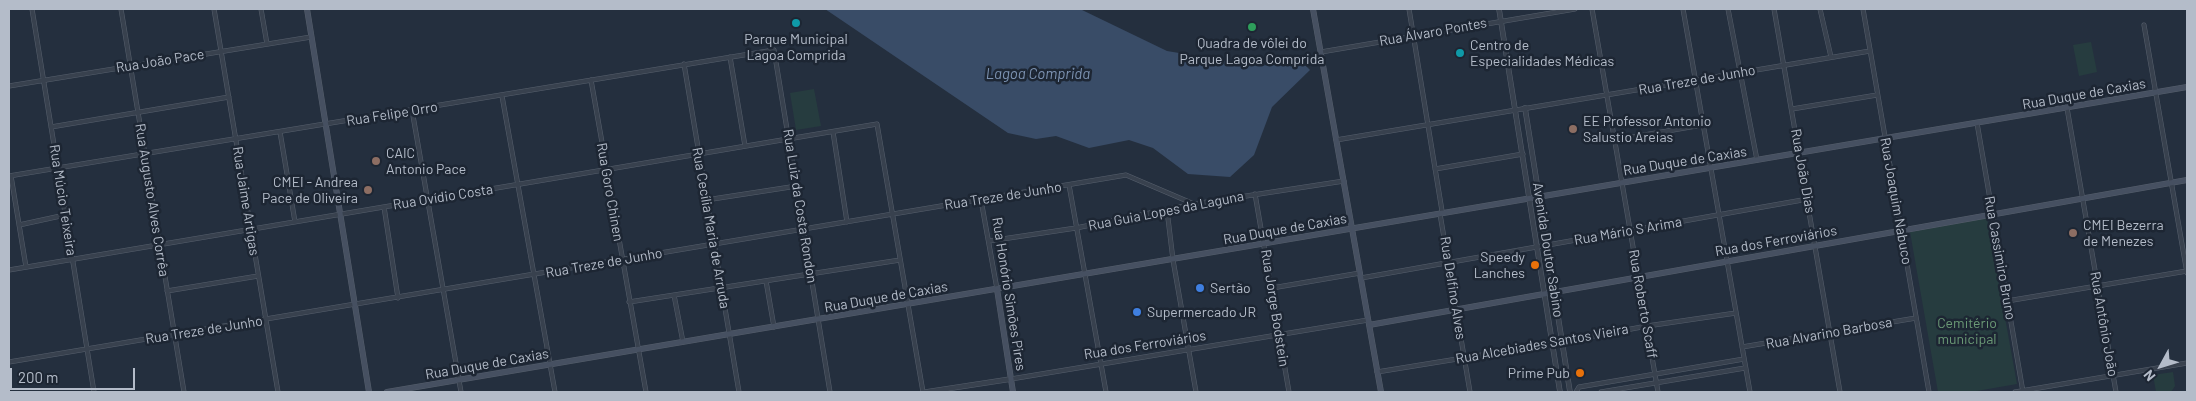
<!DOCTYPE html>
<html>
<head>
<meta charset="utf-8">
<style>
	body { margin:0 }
	#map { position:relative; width:2196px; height:401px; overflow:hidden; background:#242f3e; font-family:Barlow,sans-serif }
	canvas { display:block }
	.frame { position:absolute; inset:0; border:10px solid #b4bcc9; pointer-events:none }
	.north { position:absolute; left:2136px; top:341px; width:50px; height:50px; -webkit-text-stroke:4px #1d2633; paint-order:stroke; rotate:231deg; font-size:14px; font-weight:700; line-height:20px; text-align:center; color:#b4bcc9 }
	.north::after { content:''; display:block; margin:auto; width:18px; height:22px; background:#b4bcc9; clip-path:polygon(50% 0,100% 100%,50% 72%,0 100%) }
	.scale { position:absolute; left:10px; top:368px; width:125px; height:22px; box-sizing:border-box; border:2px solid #b4bcc9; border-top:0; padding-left:6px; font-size:15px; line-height:18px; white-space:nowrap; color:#b4bcc9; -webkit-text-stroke:4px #1d2633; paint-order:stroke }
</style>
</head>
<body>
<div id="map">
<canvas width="2196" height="401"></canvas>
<div class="frame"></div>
<div class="north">N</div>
<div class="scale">200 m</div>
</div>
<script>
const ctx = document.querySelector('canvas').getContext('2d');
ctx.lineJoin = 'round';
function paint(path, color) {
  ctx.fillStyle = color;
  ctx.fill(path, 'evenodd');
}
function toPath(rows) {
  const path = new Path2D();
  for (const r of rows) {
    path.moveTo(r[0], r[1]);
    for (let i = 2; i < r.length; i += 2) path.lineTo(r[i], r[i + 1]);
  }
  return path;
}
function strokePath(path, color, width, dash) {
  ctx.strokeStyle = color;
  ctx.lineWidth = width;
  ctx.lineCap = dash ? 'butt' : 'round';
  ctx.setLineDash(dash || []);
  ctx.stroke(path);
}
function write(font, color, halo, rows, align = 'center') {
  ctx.font = font + ' Barlow,sans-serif';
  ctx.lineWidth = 5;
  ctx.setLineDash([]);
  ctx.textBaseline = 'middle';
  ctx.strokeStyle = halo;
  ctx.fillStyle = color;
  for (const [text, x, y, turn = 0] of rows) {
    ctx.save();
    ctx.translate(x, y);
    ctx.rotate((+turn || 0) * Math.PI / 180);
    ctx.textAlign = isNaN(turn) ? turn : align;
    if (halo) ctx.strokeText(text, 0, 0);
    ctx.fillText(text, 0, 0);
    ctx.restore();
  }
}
paint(toPath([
	[2091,42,2097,72,2079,76,2073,45],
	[814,89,821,126,796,130,790,93],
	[1987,218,2017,384,1971,392,1938,392,1910,232],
	[2173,372,2175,386,2171,392,2156,392,2153,375]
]), '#263c3f');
paint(toPath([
	[825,9,1080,9,1167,51,1258,66,1302,62,1310,70,1272,107,1254,155,1230,177,1188,174,1153,148,1129,140,1089,148,1056,136,1036,139,1008,133]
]), '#394c67');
const minor = toPath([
	[32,9,94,392],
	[121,9,184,392],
	[214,9,278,392],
	[261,9,267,44],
	[1409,9,1442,211],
	[1592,9,1658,392],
	[1683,9,1750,392],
	[1728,9,1757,160],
	[1774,9,1840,392],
	[1820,9,1831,57],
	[1863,9,1929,392],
	[2144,25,2187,273],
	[1321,52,1575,9],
	[730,57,745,146],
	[684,64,739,392],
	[591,80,646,392],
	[9,86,311,37],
	[502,96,555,392],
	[2067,108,2116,392],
	[1792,109,1877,95],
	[412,110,461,392],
	[1977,123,2023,392],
	[51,127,229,97],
	[280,132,295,222],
	[833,132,847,222],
	[1336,140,1870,51],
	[1615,140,1702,125],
	[1435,169,1523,154],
	[9,176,774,50,830,392],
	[11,176,26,267],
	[1069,185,1106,392],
	[1255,194,1289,392],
	[706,200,797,186],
	[981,200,997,289],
	[384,207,398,298],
	[1167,210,1173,260,1196,392],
	[1440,214,1470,392],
	[19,225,65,215],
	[989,241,1076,228,1194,204,1344,181],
	[9,270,877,124,923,392],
	[1361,278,1808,199],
	[766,281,774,327],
	[1272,288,1360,273],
	[167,291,258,276],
	[674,295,683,342],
	[2007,301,2187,271],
	[629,302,900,260],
	[1742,347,1916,318],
	[9,362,1126,175,1194,204],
	[1377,372,1562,342,1647,326,1736,313],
	[1011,379,1368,320],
	[1576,392,1579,387,1744,359],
	[1601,392,1745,368],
	[2015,392,2187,363]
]);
const tertiary = toPath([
	[1499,9,1560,392],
	[1525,108,1570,392],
	[926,392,1011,379]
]);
const secondary = toPath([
	[307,9,369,392],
	[1313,9,1381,392],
	[997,289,1013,392],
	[1369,325,2187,180],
	[387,392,2187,87]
]);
strokePath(minor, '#565f6c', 5);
strokePath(tertiary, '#565f6c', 5.5);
strokePath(secondary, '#565f6c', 6);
strokePath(minor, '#38414e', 4);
strokePath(tertiary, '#38414e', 4.5);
strokePath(secondary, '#465061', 5);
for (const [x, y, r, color] of [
	[796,23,5,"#0f9aa8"],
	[1252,27,5,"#2e9e5b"],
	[1460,53,5,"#0f9aa8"],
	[1573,129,5,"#8d6e63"],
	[376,161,5,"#8d6e63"],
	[368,190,5,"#8d6e63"],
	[2073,233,5,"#8d6e63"],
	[1535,265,5,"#e8710a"],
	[1200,288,5,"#3f7fe0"],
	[1137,312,5,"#3f7fe0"],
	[1580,373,5,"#e8710a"]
]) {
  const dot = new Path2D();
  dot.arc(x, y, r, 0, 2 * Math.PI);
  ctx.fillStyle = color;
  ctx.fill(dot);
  strokePath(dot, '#1d2633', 2);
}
write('14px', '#b4bcc9', '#1d2633', [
	["Rua Álvaro Pontes",1433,32,-10],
	["Rua João Pace",160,61,-9],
	["Rua Treze de Junho",1697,80,-10],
	["Rua Duque de Caxias",2084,94,-10],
	["Rua Felipe Orro",392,114,-9],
	["Rua Duque de Caxias",1685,161,-9],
	["Rua João Dias",1803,171,80],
	["Rua Goro Chinen",610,192,80],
	["Rua Treze de Junho",1003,196,-9],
	["Rua Ovídio Costa",443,197,-9],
	["Rua Múcio Teixeira",63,200,81],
	["Rua Augusto Alves Corrêa",152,200,81],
	["Rua Jaime Artigas",246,201,81],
	["Rua Joaquim Nabuco",1896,201,80],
	["Rua Luiz da Costa Rondon",800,206,81],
	["Rua Guia Lopes da Laguna",1166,211,-11],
	["Rua Cecília Maria de Arruda",711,228,80],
	["Rua Duque de Caxias",1285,229,-10],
	["Rua Mário S Arima",1628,231,-10],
	["Rua dos Ferroviários",1776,241,-10],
	["Avenida Doutor Sabino",1548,250,81],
	["Rua Cassimiro Bruno",2000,258,80],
	["Rua Treze de Junho",604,263,-10],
	["Rua Delfino Alves",1453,288,81],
	["Rua Honório Simões Pires",1009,294,81],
	["Rua Duque de Caxias",886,297,-10],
	["Rua Roberto Scaff",1643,304,80],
	["Rua Jorge Bodstein",1275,308,81],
	["Rua Antônio João",2104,324,80],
	["Rua Treze de Junho",204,330,-9],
	["Rua Alvarino Barbosa",1829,333,-10],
	["Rua Alcebiades Santos Vieira",1542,344,-10],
	["Rua dos Ferroviários",1145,345,-9],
	["Rua Duque de Caxias",487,364,-10]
]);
write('14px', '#b4bcc9', '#1d2633', [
	["Parque Municipal",796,39,"center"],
	["Lagoa Comprida",796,55,"center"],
	["Quadra de vôlei do",1252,43,"center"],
	["Parque Lagoa Comprida",1252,59,"center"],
	["Centro de",1470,45],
	["Especialidades Médicas",1470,61],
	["EE Professor Antonio",1583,121],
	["Salustio Areias",1583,137],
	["CAIC",386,153],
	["Antonio Pace",386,169],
	["CMEI - Andrea",358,182,"right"],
	["Pace de Oliveira",358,198,"right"],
	["CMEI Bezerra",2083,225],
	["de Menezes",2083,241],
	["Speedy",1525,257,"right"],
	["Lanches",1525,273,"right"],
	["Sertão",1210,288],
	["Supermercado JR",1147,312],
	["Prime Pub",1570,373,"right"]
], 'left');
write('14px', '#6b9a76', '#1d2633', [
	["Cemitério",1967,323],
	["municipal",1967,339]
]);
write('italic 15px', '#7c92b1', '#1d2633', [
	["Lagoa Comprida",1038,74]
]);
</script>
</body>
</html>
